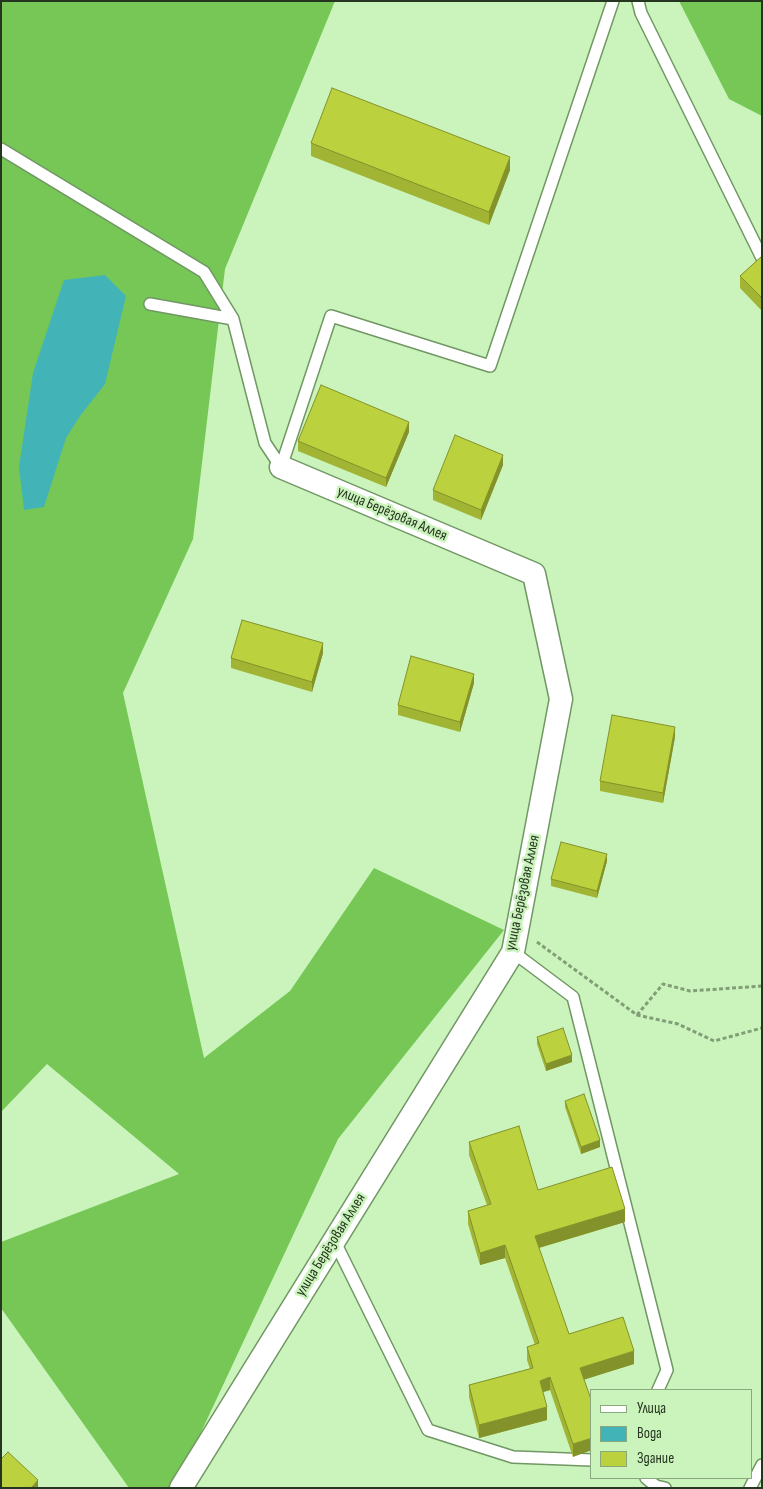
<!DOCTYPE html>
<html>
<head>
<meta charset="utf-8">
<style>
	body { margin:0 }
	#map { position:relative; width:763px; height:1489px; overflow:hidden; background:#cbf4bd; font-family:"Sofia Sans Condensed",sans-serif }
	canvas { display:block }
	.frame { position:absolute; inset:0; border:2px solid #25351f; pointer-events:none }
	.legend { position:absolute; left:590px; top:1389px; width:162px; height:90px; box-sizing:border-box; background:#cbf4bd; border:1px solid #89a87e; margin:0; padding:6px 9px; list-style:none; font-size:15px; color:#25351f }
	.legend li { display:flex; align-items:center; gap:10px; height:25px }
	.legend b { width:25px; border:1px solid #89a87e }
</style>
</head>
<body>
<div id="map">
<canvas width="763" height="1489"></canvas>
<div class="frame"></div>
<ul class="legend">
<li><b style="height:6px;background:#fff"></b>Улица</li>
<li><b style="height:14px;background:#42b4b7"></b>Вода</li>
<li><b style="height:14px;background:#bbd13d"></b>Здание</li>
</ul>
</div>
<script>
const ctx = document.querySelector('canvas').getContext('2d');
ctx.lineJoin = 'round';
function paint(path, color) {
  ctx.fillStyle = color;
  ctx.fill(path, 'evenodd');
}
function toPath(rows) {
  const path = new Path2D();
  for (const r of rows) {
    path.moveTo(r[0], r[1]);
    for (let i = 2; i < r.length; i += 2) path.lineTo(r[i], r[i + 1]);
  }
  return path;
}
function strokePath(path, color, width, dash) {
  ctx.strokeStyle = color;
  ctx.lineWidth = width;
  ctx.lineCap = dash ? 'butt' : 'round';
  ctx.setLineDash(dash || []);
  ctx.stroke(path);
}
function write(font, color, halo, rows, align = 'center') {
  ctx.font = font + ' "Sofia Sans Condensed",sans-serif';
  ctx.lineWidth = 5;
  ctx.setLineDash([]);
  ctx.textBaseline = 'middle';
  ctx.strokeStyle = halo;
  ctx.fillStyle = color;
  for (const [text, x, y, turn = 0] of rows) {
    ctx.save();
    ctx.translate(x, y);
    ctx.rotate((+turn || 0) * Math.PI / 180);
    ctx.textAlign = isNaN(turn) ? turn : align;
    if (halo) ctx.strokeText(text, 0, 0);
    ctx.fillText(text, 0, 0);
    ctx.restore();
  }
}
paint(toPath([
	[1,1,335,1,225,269,193,539,123,693,204,1058,290,991,374,868,504,930,338,1139,175,1488,129,1488,1,1308,1,1242,179,1174,47,1064,1,1112],
	[679,1,762,1,762,116,729,99]
]), '#76c756');
paint(toPath([
	[105,275,126,296,105,384,80,416,66,438,44,507,24,510,19,467,33,373,64,280]
]), '#42b4b7');
const lane = toPath([
	[638,1,641,13,762,258],
	[1,149,204,272,233,319,265,443,281,467],
	[150,304,233,319],
	[281,467,331,316,490,366,613,1],
	[513,952,573,997,667,1370,658,1390],
	[334,1240,428,1430,513,1457,592,1460],
	[646,1478,656,1486,665,1488],
	[750,1488,762,1465]
]);
const street = toPath([
	[181,1488,513,952,561,699,534,574,281,467]
]);
strokePath(lane, '#719764', 14);
strokePath(street, '#719764', 25);
strokePath(toPath([
	[537,942,637,1015,678,1024,714,1041,762,1028],
	[637,1015,663,984,690,991,762,986]
]), '#819e76', 3, [4, 2.5]);
strokePath(lane, '#fff', 11);
strokePath(street, '#fff', 22);
paint(toPath([
	[311,143,510,170,489,225,311,156],
	[762,256,762,311,740,288,740,276],
	[409,432,386,487,298,451,298,441],
	[503,465,481,520,433,500,433,490],
	[323,653,312,692,231,668,231,658],
	[474,683,460,732,398,715,398,705],
	[675,737,663,803,600,791,600,781],
	[607,861,597,898,551,886,551,879],
	[537,1037,572,1062,546,1071,537,1044],
	[565,1101,600,1147,581,1154,565,1107],
	[469,1142,538,1190,625,1222,539,1248,569,1334,634,1364,584,1379,573,1457,550,1390,543,1392,547,1420,479,1438,469,1397,469,1385,530,1369,527,1360,527,1347,535,1345,505,1258,480,1265,468,1224,468,1211,487,1205,469,1155]
]), '#a1b434');
paint(toPath([
	[510,157,510,170,489,225,489,212],
	[409,422,409,432,386,487,386,478],
	[503,455,503,465,481,520,481,510],
	[323,643,323,653,312,692,312,682],
	[474,674,474,683,460,732,460,722],
	[675,727,675,737,663,803,663,793],
	[607,854,607,861,597,898,597,891],
	[572,1055,572,1062,546,1071,546,1064],
	[600,1140,600,1147,581,1154,581,1147],
	[625,1209,625,1222,535,1249,535,1236],
	[505,1245,505,1258,480,1265,480,1253],
	[634,1351,634,1364,580,1381,580,1368],
	[550,1377,550,1390,540,1393,540,1381],
	[547,1407,547,1420,479,1438,479,1425],
	[592,1438,592,1450,573,1457,573,1444],
	[38,1480,38,1487,37,1488,31,1488]
]), '#83922b');
const building = toPath([
	[332,88,510,157,489,212,311,143,332,88],
	[762,256,762,298,740,276,762,256],
	[321,385,409,422,386,478,298,441,321,385],
	[455,435,503,455,481,510,433,490,455,435],
	[242,620,323,643,312,682,231,658,242,620],
	[411,656,474,674,460,722,398,705,411,656],
	[612,715,675,727,663,793,600,781,612,715],
	[561,842,607,854,597,891,551,879,561,842],
	[563,1028,572,1055,546,1064,537,1037,563,1028],
	[584,1094,600,1140,581,1147,565,1101,584,1094],
	[519,1126,538,1190,612,1167,625,1209,535,1236,569,1334,623,1317,634,1351,580,1368,592,1402,592,1438,573,1444,550,1377,540,1381,547,1407,479,1425,469,1385,533,1368,527,1347,539,1343,505,1245,480,1253,468,1211,491,1204,469,1142,519,1126],
	[8,1452,38,1480,31,1488,1,1488,1,1459,8,1452]
]);
paint(building, '#bbd13d');
strokePath(building, '#83922b', 1);
write('15px', '#25351f', '#cbf4bd', [
	["улица Берёзовая Аллея",392,514,23],
	["улица Берёзовая Аллея",523,893,-78],
	["улица Берёзовая Аллея",331,1245,-58]
]);
</script>
</body>
</html>
